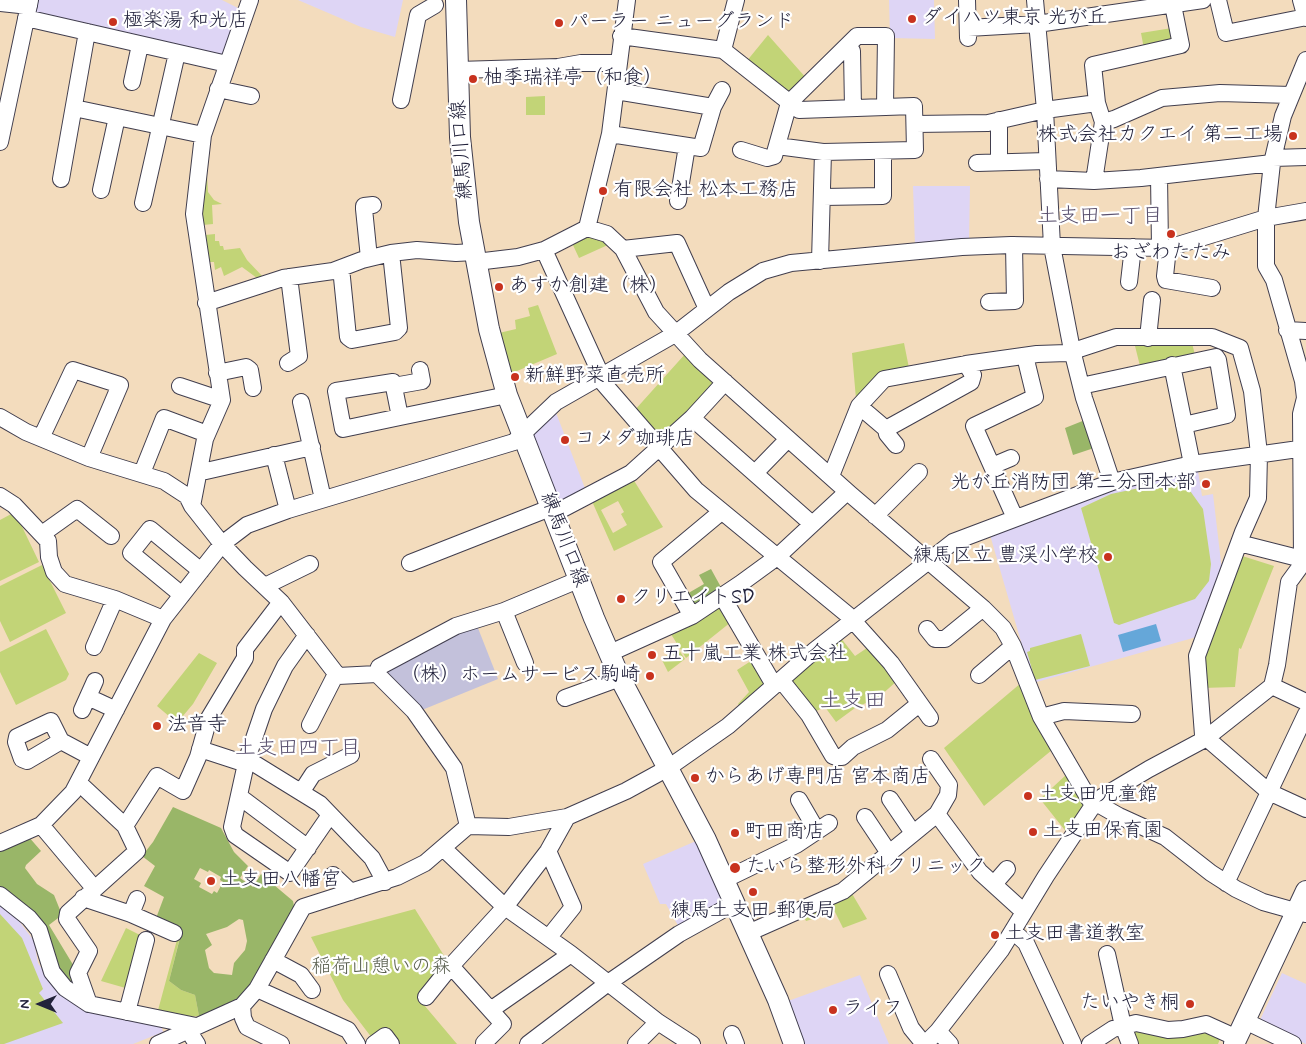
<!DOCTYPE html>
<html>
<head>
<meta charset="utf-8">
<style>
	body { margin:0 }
	#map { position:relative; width:1306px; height:1044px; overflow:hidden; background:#f3dcbd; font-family:Mynerve,sans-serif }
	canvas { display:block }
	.north { position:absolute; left:15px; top:979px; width:50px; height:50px; -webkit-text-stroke:4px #fff; paint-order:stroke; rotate:270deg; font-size:14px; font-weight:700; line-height:20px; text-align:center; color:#22223b }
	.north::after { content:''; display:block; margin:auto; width:18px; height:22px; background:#22223b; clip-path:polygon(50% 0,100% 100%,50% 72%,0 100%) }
</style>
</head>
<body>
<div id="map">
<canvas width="1306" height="1044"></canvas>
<div class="north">N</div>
</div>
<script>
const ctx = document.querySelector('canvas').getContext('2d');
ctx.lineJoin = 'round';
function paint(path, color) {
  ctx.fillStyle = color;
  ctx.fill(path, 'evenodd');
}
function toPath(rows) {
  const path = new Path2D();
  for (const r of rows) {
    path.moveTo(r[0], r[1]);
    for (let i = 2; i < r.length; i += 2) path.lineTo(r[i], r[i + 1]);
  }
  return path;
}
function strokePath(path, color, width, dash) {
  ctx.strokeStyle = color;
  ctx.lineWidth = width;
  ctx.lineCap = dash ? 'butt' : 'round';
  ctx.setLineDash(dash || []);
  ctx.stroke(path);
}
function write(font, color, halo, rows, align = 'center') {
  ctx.font = font + ' Mynerve,"Klee One",sans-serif';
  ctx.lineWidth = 4.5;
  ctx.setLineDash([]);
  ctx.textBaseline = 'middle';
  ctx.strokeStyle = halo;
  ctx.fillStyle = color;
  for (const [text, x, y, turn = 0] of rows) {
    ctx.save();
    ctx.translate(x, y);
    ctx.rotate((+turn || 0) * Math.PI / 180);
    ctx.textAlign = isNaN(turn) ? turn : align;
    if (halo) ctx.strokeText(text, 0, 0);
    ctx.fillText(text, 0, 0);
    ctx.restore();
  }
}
paint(toPath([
	[36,0,222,0,240,9,223,58,34,16],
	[298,0,403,0,395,37,361,27],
	[889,0,934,0,935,39,890,38],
	[913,186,970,186,969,242,915,246],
	[555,410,586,491,558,504,531,434],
	[1198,471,1202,496,1213,494,1223,579,1200,636,1033,683,990,535,1112,490],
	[696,841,724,901,680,929,666,904,660,904,643,864],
	[0,903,19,921,34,941,38,963,52,984,161,1025,163,1032,133,1044,0,1044],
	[1282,973,1306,984,1306,1044,1262,1026,1260,1020],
	[860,975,889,1044,804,1044,788,1001]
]), '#ded5f5');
paint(toPath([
	[476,623,498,679,422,710,391,680,386,666]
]), '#c3c1db');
paint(toPath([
	[1172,28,1175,40,1144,49,1141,33],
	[768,35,807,79,791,96,746,62],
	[545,96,545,115,526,115,526,97],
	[207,175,208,192,214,200,222,204,212,205,213,224,203,225,201,210],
	[215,234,215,241,219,241,220,246,223,246,224,250,240,248,247,260,264,278,261,281,242,267,224,276,221,267,215,270,214,262,208,262,205,235],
	[586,237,604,239,610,244,579,258,572,243],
	[538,305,557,354,510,374,499,333,516,329,515,320,530,316,528,308],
	[1134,342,1192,343,1195,355,1140,366],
	[904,343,909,368,856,399,852,353],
	[686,353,717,381,664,440,634,411],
	[633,479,663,527,614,551,591,499],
	[618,501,624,512,621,514,627,525,613,533,601,510],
	[1167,482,1178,483,1188,488,1203,509,1211,564,1209,581,1195,599,1119,625,1114,623,1081,508,1111,494],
	[15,512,39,562,0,581,0,520],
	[1239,555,1274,566,1241,649,1239,648,1235,687,1202,688,1201,654],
	[42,565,66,613,10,642,0,621,0,586],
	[720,606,731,622,686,658,669,631],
	[46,629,69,674,66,680,16,705,0,672,0,652],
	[1081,634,1090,666,1035,680,1027,652,1030,651,1030,648],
	[840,637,855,656,870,646,898,680,879,697,855,708,836,722,825,707,812,713,789,679],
	[679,650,685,659,668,672,661,658],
	[199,653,217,663,193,704,177,723,157,706],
	[754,659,766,686,741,708,738,704,749,692,737,670],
	[1021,683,1052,750,984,806,944,748],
	[1066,775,1084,803,1084,810,1068,834,1040,799],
	[851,892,867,919,843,928,835,912,806,921,803,915],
	[415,909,448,962,419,999,457,1044,395,1044,372,1038,343,1000,311,937],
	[0,914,22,938,43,989,39,993,63,1023,4,1044,0,1044],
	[126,928,142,936,129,989,101,981],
	[178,936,180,937,169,981,181,990,195,995,199,1016,174,1018,157,1014],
	[1131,1027,1202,1028,1220,1039,1218,1044,1133,1044]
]), '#c2d477');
paint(toPath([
	[1085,420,1094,448,1073,455,1065,428],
	[711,569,722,589,697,607,685,595,704,584,699,575],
	[173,807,221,828,234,852,248,866,240,878,253,887,261,874,293,901,295,911,248,994,216,1010,199,1016,195,995,181,990,169,981,181,934,155,921,164,897,144,886,155,866,142,856,153,842],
	[200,868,208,872,209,870,221,877,220,880,223,882,217,893,214,891,212,894,199,887,201,883,194,879],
	[239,919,243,920,247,941,245,950,234,963,232,975,214,973,209,968,205,950,212,945,206,934,227,927],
	[28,836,41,851,26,865,25,868,37,884,54,895,62,915,49,925,75,968,80,996,0,892,0,846]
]), '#99b668');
paint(toPath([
	[1156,624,1161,641,1123,652,1118,635]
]), '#65a7d9');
const minor = toPath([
	[967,0,968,38],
	[1035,0,1045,110,1052,246,1072,350,1084,398,1112,482],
	[1218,0,1226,33,1306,17],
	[1301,0,1306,18],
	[0,3,29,6],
	[26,18,227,64],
	[968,28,1037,24,1203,0],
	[621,36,723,50,799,110,914,106,915,150,823,152,777,146],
	[849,46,852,51,853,108],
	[723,50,736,0],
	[458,70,558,67,581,63,619,63],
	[132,82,140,45],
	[218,89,251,96],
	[616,91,713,107],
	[401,100,418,15,435,5],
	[1097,103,1093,65,1181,45,1173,5],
	[74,108,203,135],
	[999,120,999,162],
	[915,124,988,123,1045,110,1097,103,1103,122,1114,119,1162,98,1220,93,1291,95],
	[610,134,701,148,713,107,722,90],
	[0,142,30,0],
	[741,150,767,158,774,156,789,103,857,36,886,36,885,106],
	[1273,158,1306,157],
	[977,163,1047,161],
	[1159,176,1160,247],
	[61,179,87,32],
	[1048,179,1094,181,1141,178,1272,163],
	[1094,181,1103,122],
	[101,190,117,117],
	[823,197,883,196,883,151],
	[678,201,687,146],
	[143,203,177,53],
	[587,228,610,134,627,0],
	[1168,248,1165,276,1166,280,1212,288],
	[623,249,677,243,707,309],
	[544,250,601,375],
	[369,258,364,209,364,206,373,205],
	[820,261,823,152],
	[476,262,518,257,544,250,587,228,607,234,623,249,656,312,700,360,850,494,983,608,1003,628,1013,646,1041,717,1089,799,1119,816,1165,837,1211,873,1236,889,1263,902,1306,914],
	[341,268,348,337,352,340,395,332,399,328,391,253],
	[1129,282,1133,247],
	[989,302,1015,301,1014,245],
	[206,303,283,278,333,271,362,260,391,253,417,250,456,253,474,252],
	[1287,330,1306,331],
	[1148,338,1152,300],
	[288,363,299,356,289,277],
	[1172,365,1192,464],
	[217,373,246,367,250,370,253,388],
	[598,377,696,490,848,615,891,663,930,718],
	[180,386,222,400],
	[394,386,422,381,420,370],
	[1081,386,1216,357,1218,360,1227,415,1184,425],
	[301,402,323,499],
	[859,406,886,429,971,382,973,375,966,364],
	[0,417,26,432,89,458,164,481,187,496,192,506,222,544,245,568,281,602,338,676,377,674,414,711,454,768,468,826],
	[400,417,393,382,336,391,343,429,400,417,507,395],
	[692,418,812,524],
	[886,429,887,434,896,445],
	[41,438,73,370,120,385,89,458],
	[274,455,288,510],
	[992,466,1011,458],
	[199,470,206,471,312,447],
	[142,473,164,418,207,434],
	[755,473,788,439],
	[831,476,859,406,884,379,966,364,1037,354,1067,353,1116,337,1212,337,1240,348,1252,391,1259,454,1258,498,1243,532,1197,656,1203,735,1269,792,1306,809],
	[0,496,14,505,48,541,49,557,54,572,65,584,115,599,163,619],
	[192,506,205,439,222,400,194,214,203,135,250,0],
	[553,514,631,473,692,418,725,382],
	[875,516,919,472],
	[1015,518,974,426,1035,397,1025,356],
	[42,534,77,509,111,536],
	[1239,543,1302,559],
	[410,563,550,508],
	[265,586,310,564],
	[182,595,131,553,150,529,201,571],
	[722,596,774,685],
	[504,611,525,663],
	[692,616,661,562,721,512],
	[927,629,935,639,945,639,983,608],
	[307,635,285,666,264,709,247,759,232,827,235,835,290,873,330,815],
	[94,647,115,599],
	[610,653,692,616,740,584,777,557,847,492],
	[377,674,379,667,456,626,504,611,578,580],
	[979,675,1013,646],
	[781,680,809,715,833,756,836,757,842,757,853,747,887,730,919,704],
	[1272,686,1306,702],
	[88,697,116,710],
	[565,698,620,678],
	[82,710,95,681],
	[1041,717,1064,711,1132,714],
	[310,725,336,674],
	[61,741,27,761,22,759,16,742,17,737,51,721,61,741,91,757],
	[200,749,246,764],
	[247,759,320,804,372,858,385,882],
	[931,759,949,785,948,795,937,814],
	[79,783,125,826],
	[302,791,313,774,351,755],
	[240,797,308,848],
	[890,799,913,833],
	[799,800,817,831],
	[865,817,889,853],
	[41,825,94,888],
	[0,843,41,825,73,792,163,619,222,544,247,525,288,510,514,442,556,402,675,334,729,292,763,271,791,263,962,247,1011,245,1168,248,1266,218,1306,211],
	[443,848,505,907,571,954,658,1022,692,1044],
	[548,851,573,907,549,937],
	[333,875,351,892],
	[724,880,796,845,829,823],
	[1226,883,1306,714],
	[994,884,1007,869],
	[0,895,29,918,39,930,52,972,65,988,89,1004,196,1026],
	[83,898,131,914,174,933],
	[131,914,137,899],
	[1013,931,1026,943,1073,1044],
	[748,933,843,891,937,814,980,872,1024,912],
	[1107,954,1123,1026,1130,1044],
	[273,960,301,975,312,990],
	[451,966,503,1024,484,1043],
	[888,974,911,1028,924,1044],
	[257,989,348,1030,357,1044],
	[426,997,451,966,505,907,548,851,567,817],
	[89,1004,78,973,89,951,67,919,68,913,137,851,125,826,157,776,183,791,198,757,209,718,245,658,245,649,281,602],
	[242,1006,243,1018,247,1027,281,1044],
	[492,1009,571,954],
	[127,1012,146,940],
	[1245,1021,1293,1044],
	[188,1030,197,1044],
	[938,1031,950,1044],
	[732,1034,736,1044],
	[158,1044,242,1006,257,989,303,907,397,877,425,863,468,826,509,827,567,817,626,791,668,768,728,726,815,650,953,542,1112,482,1192,464,1306,448],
	[374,1044,385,1036,391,1044],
	[528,1044,608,983,679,934,735,903],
	[636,1044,658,1022],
	[925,1044,938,1031,1001,950,1046,876,1094,804,1102,797,1149,769,1205,739,1272,686,1277,665,1289,582,1300,567,1302,559,1301,414,1305,398,1303,381,1274,280,1266,266,1266,218,1272,163,1283,116,1306,60],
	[1090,1044,1113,1029,1136,1023,1168,1030,1183,1029,1206,1024,1237,1038]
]);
const major = toPath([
	[456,0,460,137,469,222,489,329,507,395,594,618,620,678,706,840,778,1000,794,1044],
	[1234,1044,1306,891]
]);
strokePath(minor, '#413e4e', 18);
strokePath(major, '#413e4e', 22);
strokePath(minor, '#fff', 16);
strokePath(major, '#fff', 20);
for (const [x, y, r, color] of [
	[912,19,5,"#c8321e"],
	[113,22,5,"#c8321e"],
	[559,23,5,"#c8321e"],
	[473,79,5,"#c8321e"],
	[1293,136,5,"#c8321e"],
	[603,191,5,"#c8321e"],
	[1171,234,5,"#c8321e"],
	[499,287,5,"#c8321e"],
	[515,377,5,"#c8321e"],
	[565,440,5,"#c8321e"],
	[1206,484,5,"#c8321e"],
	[1108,557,5,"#c8321e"],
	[621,599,5,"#c8321e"],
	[652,655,5,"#c8321e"],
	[650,676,5,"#c8321e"],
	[157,726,5,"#c8321e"],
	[695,778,5,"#c8321e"],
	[1028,796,5,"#c8321e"],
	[1033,832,5,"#c8321e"],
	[735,833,5,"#c8321e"],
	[735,868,6,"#c8321e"],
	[211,881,5,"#c8321e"],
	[753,892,5,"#c8321e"],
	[995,935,5,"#c8321e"],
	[1190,1004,5,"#c8321e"],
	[833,1010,5,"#c8321e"]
]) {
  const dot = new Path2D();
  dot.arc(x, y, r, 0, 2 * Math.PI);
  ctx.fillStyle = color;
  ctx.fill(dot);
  strokePath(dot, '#fff', 2);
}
write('20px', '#22223b', '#fff', [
	["ダイハツ東京 光が丘",922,19],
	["極楽湯 和光店",123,22],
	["パーラー ニューグランド",569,23],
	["柚季瑞祥亭（和食）",483,79],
	["株式会社カクエイ 第二工場",1283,136,"right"],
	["有限会社 松本工務店",613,191],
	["おざわたたみ",1171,254,"center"],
	["あすか創建（株）",509,287],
	["新鮮野菜直売所",525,377],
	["コメダ珈琲店",575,440],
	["光が丘消防団 第三分団本部",1196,484,"right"],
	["練馬区立 豊渓小学校",1098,557,"right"],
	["クリエイトSD",631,599],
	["五十嵐工業 株式会社",662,655],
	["（株）ホームサービス駒崎",640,676,"right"],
	["法音寺",167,726],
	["からあげ専門店 宮本商店",705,778],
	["土支田児童館",1038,796],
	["土支田保育園",1043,832],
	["町田商店",745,833],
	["たいら整形外科クリニック",746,868],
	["土支田八幡宮",221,881],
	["練馬土支田 郵便局",753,912,"center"],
	["土支田書道教室",1005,935],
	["たいやき桐",1180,1004,"right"],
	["ライフ",843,1010]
], 'left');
write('20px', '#22223b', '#fff', [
	["練馬川口線",463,150,-94],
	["練馬川口線",563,540,69]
]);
write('20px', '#5a6050', '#fff', [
	["稲荷山憩いの森",381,968]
]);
write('21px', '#584f6d', '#fff', [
	["土支田一丁目",1100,218],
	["土支田四丁目",298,750]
]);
write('22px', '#584f6d', '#fff', [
	["土支田",853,702]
]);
</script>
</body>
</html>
